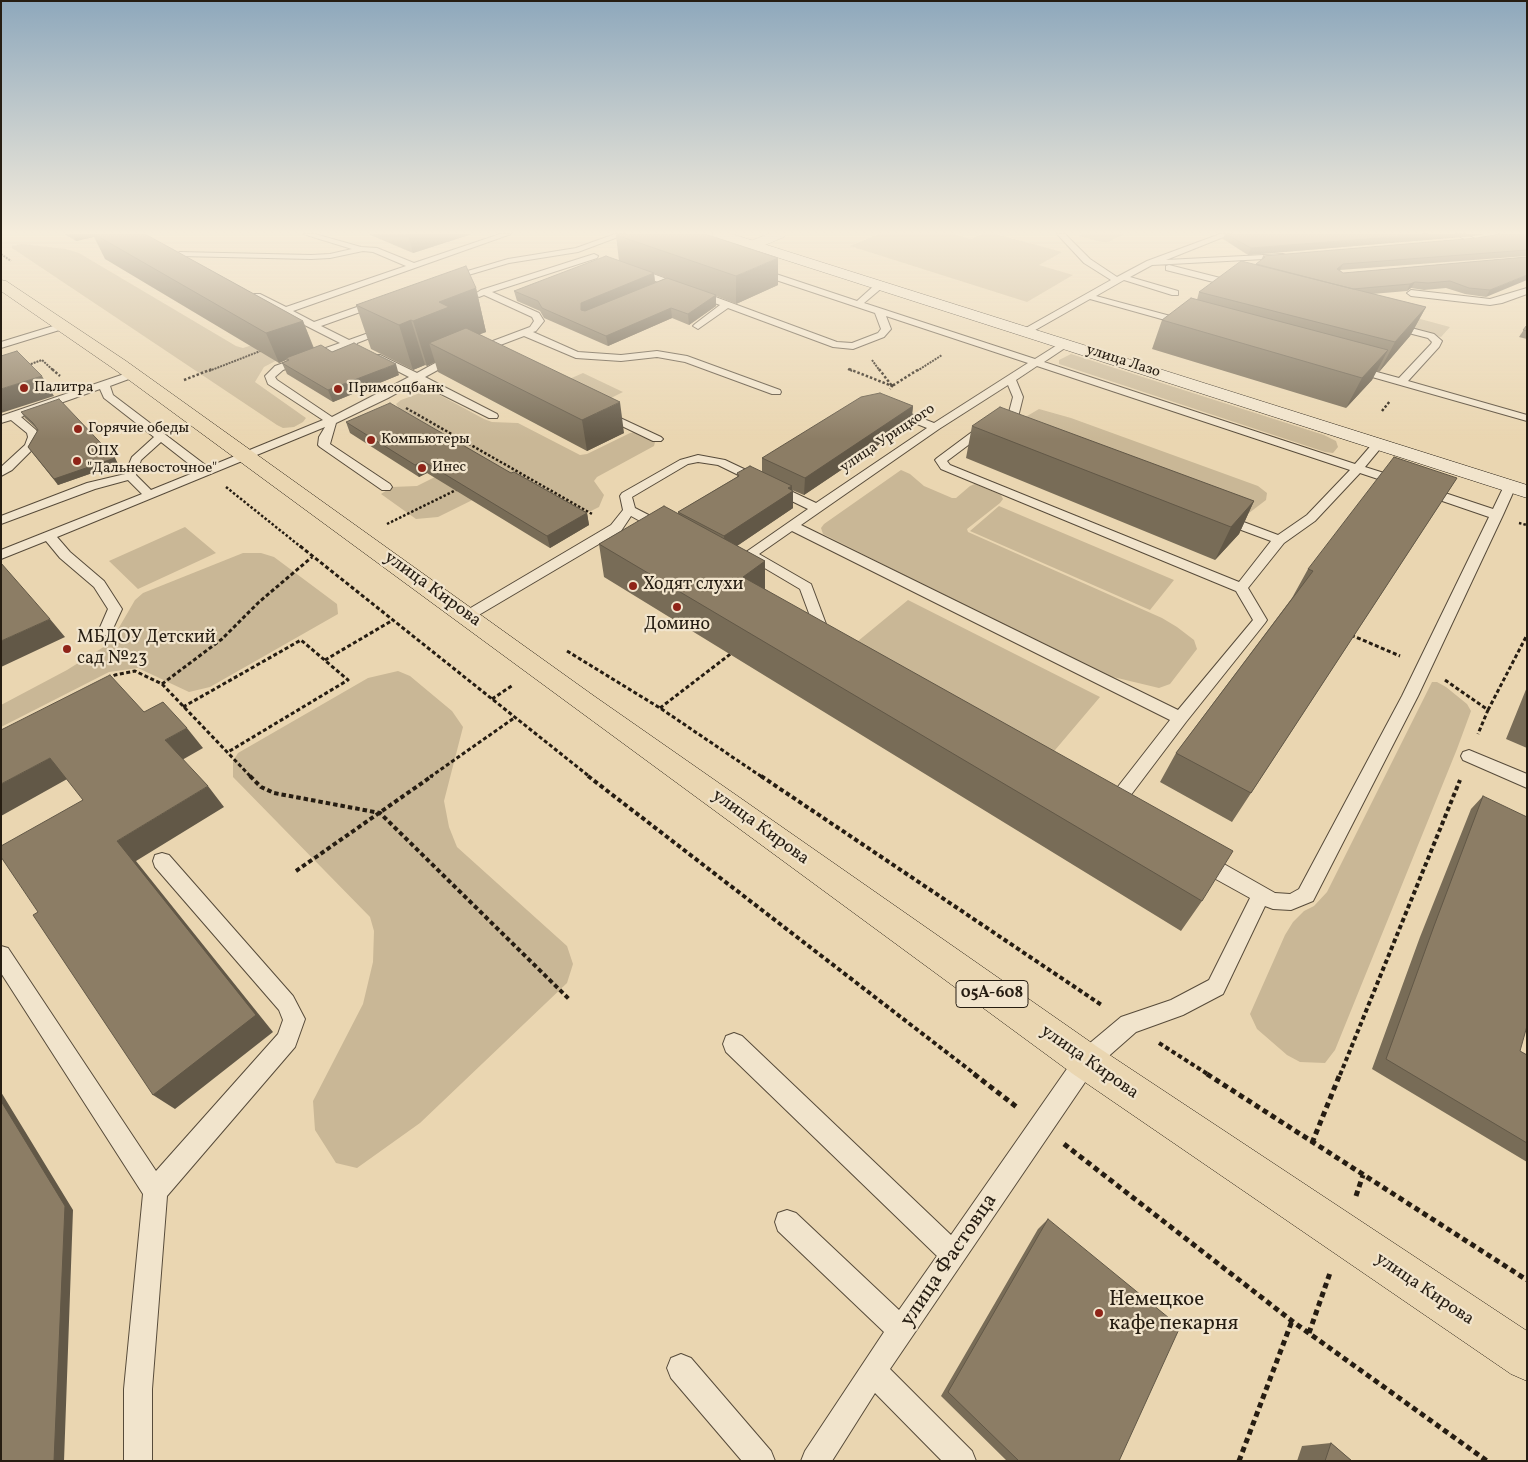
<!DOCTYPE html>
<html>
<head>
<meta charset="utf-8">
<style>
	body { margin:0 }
	#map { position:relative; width:1528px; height:1462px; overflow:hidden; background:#ead6b1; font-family:Vollkorn,serif }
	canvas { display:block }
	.frame { position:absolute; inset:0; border:2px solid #261d12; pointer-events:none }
</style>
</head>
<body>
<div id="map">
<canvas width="1528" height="1462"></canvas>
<div class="frame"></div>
</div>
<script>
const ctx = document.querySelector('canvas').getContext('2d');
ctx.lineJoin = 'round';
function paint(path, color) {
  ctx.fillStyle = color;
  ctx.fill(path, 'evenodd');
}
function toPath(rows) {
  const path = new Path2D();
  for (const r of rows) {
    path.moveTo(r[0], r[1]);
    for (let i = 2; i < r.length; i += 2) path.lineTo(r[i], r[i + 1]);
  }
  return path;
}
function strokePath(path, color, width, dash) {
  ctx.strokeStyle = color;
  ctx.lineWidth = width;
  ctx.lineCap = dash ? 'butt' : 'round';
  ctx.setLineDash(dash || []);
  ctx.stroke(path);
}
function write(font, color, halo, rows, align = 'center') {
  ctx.font = font + ' Vollkorn,serif';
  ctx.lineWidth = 4.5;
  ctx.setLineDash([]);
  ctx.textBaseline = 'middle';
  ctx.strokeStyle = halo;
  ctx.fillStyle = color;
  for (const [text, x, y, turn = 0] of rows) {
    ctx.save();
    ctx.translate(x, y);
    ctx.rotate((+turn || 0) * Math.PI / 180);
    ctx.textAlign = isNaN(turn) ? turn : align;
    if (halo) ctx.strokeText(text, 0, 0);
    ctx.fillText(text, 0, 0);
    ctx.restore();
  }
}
paint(toPath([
	[879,234,954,234,971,239,981,234,996,234,1062,252,1039,265,1073,275,1027,302,850,246],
	[1082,234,1125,234,1106,243,1079,236],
	[22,244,66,249,79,253,236,346,243,348,286,334,306,345,264,367,255,382,306,418,303,422,294,427,283,428,277,425,12,248,12,246],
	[1376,307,1450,327,1441,337,1366,316],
	[1071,354,1324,435,1336,441,1338,447,1333,453,1325,452,1059,364,1059,360],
	[583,373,623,392,607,400,567,380],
	[428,390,436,393,484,419,492,422,518,423,580,455,587,454,630,433,636,432,655,442,654,446,597,477,594,481,604,495,599,507,591,511,577,513,509,482,438,517,416,519,381,494,392,487,417,486,473,458,400,410,396,404,401,400],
	[1039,409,1071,418,1258,486,1267,493,1266,500,1249,513,1022,419],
	[901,470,910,474,924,486,952,498,956,498,970,486,975,484,1001,495,1003,499,1000,503,967,529,968,532,1162,618,1177,627,1194,640,1197,649,1170,684,1159,688,1109,676,1057,652,823,534,821,528,824,524],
	[999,506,1174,580,1150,610,970,531],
	[185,527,216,553,138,589,109,561],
	[243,553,261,553,274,557,337,604,338,614,210,687,189,692,138,668,109,672,1,727,1,705,67,670,110,643,135,600,143,593],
	[908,600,1100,697,1050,756,852,646],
	[398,671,410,676,452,711,463,727,444,801,449,827,457,847,567,946,573,964,567,983,420,1123,357,1168,336,1163,315,1130,313,1101,363,1004,373,962,374,931,370,917,233,777,233,761,238,753,368,678],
	[1432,682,1437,682,1446,687,1467,704,1471,711,1457,749,1335,1050,1325,1063,1300,1062,1287,1055,1257,1029,1250,1014,1285,935,1293,922,1304,911,1314,906,1327,892]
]), '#c9b796');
const lane = toPath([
	[303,234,315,234,361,247,377,248,414,263,500,234,511,234,293,311,314,322,377,300,380,301,380,305,321,326,349,340,388,326,393,329,357,343,356,347,348,346,283,370,275,377,277,380,332,417,409,377,374,359,374,355,380,355,417,373,437,362,530,327,534,321,532,317,484,295,479,297,475,294,481,290,594,254,598,256,597,258,492,292,539,313,544,321,536,331,533,332,578,352,621,355,657,351,687,356,780,390,781,392,780,394,772,394,685,362,657,357,621,361,576,358,524,336,445,366,425,377,497,414,498,416,497,418,489,418,417,382,388,398,336,423,330,444,390,484,392,487,390,490,382,490,320,447,318,445,319,437,325,427,57,537,70,552,104,581,122,609,110,635,100,635,98,632,108,609,94,587,60,558,46,541,1,559,1,550,142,494,128,480,95,489,1,524,1,516,87,483,125,474,132,457,154,437,104,398,100,389,21,417,36,430,40,437,34,448,12,470,1,476,1,467,25,445,28,437,27,433,11,420,1,423,1,416,133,371,138,374,137,376,110,386,113,395,208,467,323,420,268,384,265,376,275,366,340,343,281,313,253,296,254,294,260,294,286,307,406,266,373,252,363,251,330,258,311,259,180,256,176,254,180,252,311,255,330,254,352,249,303,234],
	[161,442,198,471,151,490,136,475,141,460,161,442],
	[615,234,626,234,578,252,509,263,448,281,444,278,508,259,576,248,615,234],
	[1057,234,1065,234,1090,259,1117,277,1147,261,1220,234,1231,234,1166,260,1283,254,1287,256,1283,258,1152,265,1130,277,1178,291,1178,295,1172,295,1124,280,1096,296,1189,321,1189,325,1183,325,1090,299,1030,333,1024,333,1024,329,1111,280,1084,263,1057,234],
	[1455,234,1465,234,1477,240,1470,242,1455,234],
	[1169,265,1240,283,1241,285,1237,288,1166,270,1166,266,1169,265],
	[631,268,637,268,837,342,852,343,878,333,881,329,875,313,755,273,755,269,761,269,857,301,877,283,883,283,883,287,864,303,1035,359,1062,342,1068,342,1068,346,1044,362,1355,464,1374,442,1382,442,1384,444,1365,467,1403,479,1405,482,1399,486,1360,473,1315,521,1284,543,1248,588,1267,620,1265,623,1186,722,1118,812,1112,814,1106,812,1103,807,1106,802,1170,720,792,531,759,554,811,584,832,640,830,643,825,645,820,643,800,589,751,560,743,563,736,559,808,509,718,465,698,462,688,464,632,497,635,508,668,525,669,528,668,531,658,531,631,516,621,531,472,619,462,619,460,616,462,613,611,525,623,510,620,496,622,493,680,460,698,455,725,460,816,503,927,428,887,412,886,410,887,408,895,408,934,423,1028,363,886,316,891,329,884,337,853,349,833,347,728,308,698,329,693,326,695,324,720,305,631,272,631,268],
	[1037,366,1350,470,1307,515,1278,535,1225,515,1217,515,1215,518,1217,521,1271,541,1239,582,950,465,947,461,983,434,992,433,994,431,992,429,976,429,937,458,935,460,941,469,1236,591,1253,620,1178,710,801,525,939,429,1008,385,1013,397,1008,416,994,428,1000,431,1004,430,1018,417,1023,397,1016,380,1037,366],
	[1527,288,1527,294,1502,303,1490,305,1411,296,1407,293,1411,290,1490,299,1527,288],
	[63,323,68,326,66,328,1,348,1,342,63,323],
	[1392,323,1434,334,1442,341,1439,347,1408,381,1527,415,1527,421,1351,371,1350,369,1355,366,1399,378,1431,344,1432,342,1428,338,1389,328,1389,324,1392,323],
	[603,410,661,437,663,439,661,441,653,441,599,415,598,413,603,410],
	[1510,482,1516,486,1503,515,1418,696,1313,901,1291,910,1273,909,1265,906,1223,994,1183,1015,1136,1032,1094,1069,890,1369,972,1451,976,1461,942,1461,875,1393,832,1461,801,1461,805,1451,884,1332,778,1231,775,1222,778,1213,787,1210,796,1213,899,1310,937,1256,726,1052,723,1044,726,1036,734,1033,742,1036,951,1235,1078,1053,1121,1017,1171,1000,1209,980,1250,898,1194,867,1192,861,1194,855,1201,853,1208,855,1275,893,1290,894,1299,889,1402,696,1489,517,1419,493,1417,490,1419,487,1427,487,1493,509,1504,486,1510,482],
	[1469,750,1527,774,1527,788,1463,760,1461,756,1463,752,1469,750],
	[162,853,169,855,293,996,305,1019,295,1047,167,1196,152,1389,152,1461,124,1461,124,1389,143,1194,1,973,1,946,8,948,156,1171,278,1034,283,1020,279,1010,155,867,153,861,155,855,162,853],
	[681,1354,691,1358,771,1451,775,1461,742,1461,671,1378,667,1368,671,1358,681,1354]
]);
const street = toPath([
	[768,234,786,234,784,237,758,248,748,248,746,245,748,242,768,234]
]);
const secondary = toPath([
	[712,234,732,234,1527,485,1527,498,714,237,712,234]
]);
const primary = toPath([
	[1,280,6,281,126,361,594,696,1099,1048,1527,1331,1527,1381,1511,1374,1073,1074,114,369,1,291,1,280]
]);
strokePath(lane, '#574b3a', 2);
strokePath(street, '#574b3a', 1);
strokePath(secondary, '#261d12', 1);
strokePath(primary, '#261d12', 1);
strokePath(toPath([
	[1,254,11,261],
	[872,360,880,371],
	[28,365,42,360,54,371],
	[848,369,852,371],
	[209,371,263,350],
	[917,371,942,355]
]), '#261d12', 2, [2, 1]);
strokePath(toPath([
	[52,369,60,376],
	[849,369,892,386,890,389],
	[879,369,892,386,919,369],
	[184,380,212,369],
	[406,408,592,514],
	[1382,411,1390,401],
	[226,487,301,547],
	[1519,523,1527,525],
	[387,524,458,489]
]), '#261d12', 2.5, [2.5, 2]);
strokePath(toPath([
	[300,546,590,777],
	[1351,635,1400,656],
	[567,651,660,708,762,777],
	[325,660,393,620],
	[108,679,115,675,135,671,162,684,251,777],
	[1445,680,1488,710,1478,734],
	[162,684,222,639,259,602,312,557],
	[492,699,513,685],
	[183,707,301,640,348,680,228,752],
	[660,708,733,652],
	[1488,710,1527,635],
	[430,777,514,718]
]), '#261d12', 3, [4, 2.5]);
strokePath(toPath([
	[250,776,261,787,274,793,380,813,570,1000],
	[588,776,976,1075],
	[761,776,1103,1006],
	[296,871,432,776],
	[1159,1043,1209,1075],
	[1340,1075,1460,780]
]), '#261d12', 4, [4.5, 3]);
strokePath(toPath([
	[974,1074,1018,1108],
	[1207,1074,1527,1280],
	[1312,1143,1340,1074],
	[1064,1144,1292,1321,1487,1461],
	[1356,1196,1363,1175],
	[1309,1333,1330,1273],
	[1239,1461,1292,1321]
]), '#261d12', 5, [5.5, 4]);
paint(lane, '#f1e4cc');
paint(street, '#f1e4cc');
paint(secondary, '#f1e4cc');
paint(primary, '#ead6b1');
paint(toPath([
	[64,234,145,234,303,321,314,348,332,352,399,375,333,402,287,374,282,363,287,361,286,360,279,363,105,259,94,237,76,241],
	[368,234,472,234,413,253],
	[1225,234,1485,234,1473,236,1248,255,1223,239],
	[1527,234,1527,256,1340,270,1343,273,1527,257,1486,297,1465,294,1446,288,1424,290,1411,288,1407,291,1372,294,1426,307,1410,336,1379,372,1376,371,1372,380,1346,408,1152,349,1162,320,1197,300,1199,292,1256,264,1261,260,1263,256],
	[616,235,778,285,736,304,716,296,716,306,689,325,672,318,608,346,544,318,540,311,517,301,514,291,619,261],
	[654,274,666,278,655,283],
	[476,288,486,332,479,334,624,433,587,451,438,372,435,362,427,366,425,365,413,370,371,349,356,305],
	[1527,325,1527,339,1519,337],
	[913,406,911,423,804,495,792,490,793,508,737,546,765,561,765,589,1202,901,1181,931,604,577,599,544,678,514,678,512,737,477,737,473,762,471,762,458],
	[21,412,115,458,118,464,58,485,28,447,38,430,36,428,25,418],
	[346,422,511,473,587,513,589,525,550,548,427,473,419,477,350,433],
	[972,426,1254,501,1239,534,1215,560,966,458],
	[1457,478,1251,793,1232,822,1160,782,1176,753,1292,598,1308,569],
	[1527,687,1527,748,1506,739],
	[1483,796,1520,1051,1527,1055,1527,1162,1372,1069,1420,937,1471,809],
	[1048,1219,1119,1461,1007,1461,941,1396,1038,1229],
	[1331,1443,1352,1461,1297,1461,1302,1446]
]), '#786c57');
paint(toPath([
	[72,234,92,234,94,237,76,241],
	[408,234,472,234,413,253],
	[1428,234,1485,234,1473,236,1248,255,1251,248],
	[778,258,778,285,736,304,736,276],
	[1343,264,1340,270,1334,275,1337,269],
	[654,273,655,283,582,313,581,310,581,303],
	[1527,275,1527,280,1486,297,1490,290],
	[1415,282,1411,288,1407,291,1410,284],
	[476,288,486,332,458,343,429,343,435,362,427,366,413,321,439,302],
	[716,295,716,306,689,325,688,314],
	[1426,307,1410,336,1379,372,1395,342],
	[671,308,672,318,608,346,606,336],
	[411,320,425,365,413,370,399,325],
	[303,321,314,350,286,358,286,360,279,363,266,333],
	[1388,350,1372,380,1346,408,1362,378],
	[396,364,399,375,333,402,328,390],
	[42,376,54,396,1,413,1,389],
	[620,402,624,433,587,451,582,420],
	[913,406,911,423,804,495,805,478],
	[115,458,118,464,58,485,54,479],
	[423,461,427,473,419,477,415,465],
	[792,486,792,491,793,491,793,508,725,554,724,536],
	[1254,501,1239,534,1215,560,1231,527],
	[587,513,589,525,550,548,547,536],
	[765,561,765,594,743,577],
	[50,619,65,637,1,667,1,641],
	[187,728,203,748,182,760,165,740],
	[50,758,69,778,1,816,1,784],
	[208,786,224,807,136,861,273,1032,175,1109,153,1095,117,841],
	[1,1092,73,1210,64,1461,54,1461,1,1101]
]), '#625847');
const building = toPath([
	[94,234,145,234,303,321,266,333,94,234],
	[620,234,705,234,778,258,736,276,616,235,620,234],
	[1226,234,1428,234,1251,248,1226,234],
	[1499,234,1527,234,1527,250,1343,264,1337,269,1343,273,1527,257,1527,275,1490,290,1469,288,1450,281,1428,283,1415,282,1410,284,1353,289,1256,264,1265,257,1263,256,1477,238,1499,234],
	[606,256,654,273,581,303,581,310,585,311,667,278,716,295,688,314,671,308,606,336,542,308,538,301,514,291,606,256],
	[1241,261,1426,307,1395,342,1199,292,1241,261],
	[466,266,476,288,439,302,449,307,413,321,411,320,399,325,356,305,466,266],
	[1191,298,1388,350,1362,378,1162,320,1191,298],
	[1527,325,1527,331,1523,330,1527,325],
	[466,328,620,402,582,420,429,343,466,328],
	[354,343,396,364,328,390,282,363,289,360,286,358,321,345,332,352,354,343],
	[17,351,42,376,1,389,1,356,17,351],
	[880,393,913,406,805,478,762,458,861,397,880,393],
	[59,399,115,458,54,479,28,447,38,430,33,423,21,412,59,399],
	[390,403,511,473,514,472,587,513,547,536,423,461,415,465,346,422,390,403],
	[1000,407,1254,501,1231,527,972,426,1000,407],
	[1394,457,1457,478,1251,793,1176,753,1313,571,1308,569,1394,457],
	[750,466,792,486,788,488,793,491,724,536,678,512,739,476,737,473,750,466],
	[664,506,765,561,743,577,1233,851,1202,901,599,544,664,506],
	[1,563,50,619,1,641,1,563],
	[110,675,144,712,163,702,187,728,165,740,208,786,117,841,256,1015,153,1095,33,915,38,912,1,857,1,846,83,800,50,758,1,784,1,730,110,675],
	[1483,796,1527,817,1527,1026,1520,1051,1527,1055,1527,1143,1386,1059,1434,926,1483,796],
	[1,1101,65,1206,54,1461,1,1461,1,1101],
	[1048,1219,1180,1327,1119,1461,1019,1461,948,1392,1048,1219],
	[1331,1443,1352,1461,1325,1461,1331,1443]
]);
paint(building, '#8c7d65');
strokePath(building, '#625847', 1);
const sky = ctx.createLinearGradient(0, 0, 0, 439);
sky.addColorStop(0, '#8ea8bc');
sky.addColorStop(0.53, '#f6eddc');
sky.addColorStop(1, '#f6eddc00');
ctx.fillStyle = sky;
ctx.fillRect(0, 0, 1528, 439);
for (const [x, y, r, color] of [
	[24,388,5,"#8f2418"],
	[338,389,5,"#8f2418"],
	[78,429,5,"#8f2418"],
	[371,440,5,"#8f2418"],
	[77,461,5,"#8f2418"],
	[422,468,5,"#8f2418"],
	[633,586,5,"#8f2418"],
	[677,607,5,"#8f2418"],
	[67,649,5,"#8f2418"],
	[1099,1313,5,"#8f2418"]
]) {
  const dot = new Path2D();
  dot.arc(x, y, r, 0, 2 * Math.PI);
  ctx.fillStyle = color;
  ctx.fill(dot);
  strokePath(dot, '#f1e4cc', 2);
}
write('15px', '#261d12', '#f1e4cc', [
	["улица Лазо",1123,362,18],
	["улица Урицкого",888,439,-34]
]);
write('15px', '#261d12', '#f1e4cc', [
	["Палитра",34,388],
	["Примсоцбанк",348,389],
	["Горячие обеды",88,429],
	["Компьютеры",381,440],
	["ОПХ",87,452],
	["\"Дальневосточное\"",87,469],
	["Инес",432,468]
], 'left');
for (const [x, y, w] of [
	[992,994,72]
]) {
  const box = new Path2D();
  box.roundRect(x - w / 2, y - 13.5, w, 27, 4);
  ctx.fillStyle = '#f1e4cc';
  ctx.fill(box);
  strokePath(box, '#261d12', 1);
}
write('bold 16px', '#261d12', null, [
	["05А-608",992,994]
]);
write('18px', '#261d12', '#f1e4cc', [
	["Ходят слухи",643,586],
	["Домино",677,626,"center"],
	["МБДОУ Детский",77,639],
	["сад №23",77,660]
], 'left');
write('18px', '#261d12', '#f1e4cc', [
	["улица Кирова",432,590,36],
	["улица Кирова",760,828,36],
	["улица Кирова",1089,1063,35],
	["улица Кирова",1424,1290,34]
]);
write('21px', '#261d12', '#f1e4cc', [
	["улица Фастовца",950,1261,-56]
]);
write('21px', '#261d12', '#f1e4cc', [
	["Немецкое",1109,1301],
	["кафе пекарня",1109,1325]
], 'left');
</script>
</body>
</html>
